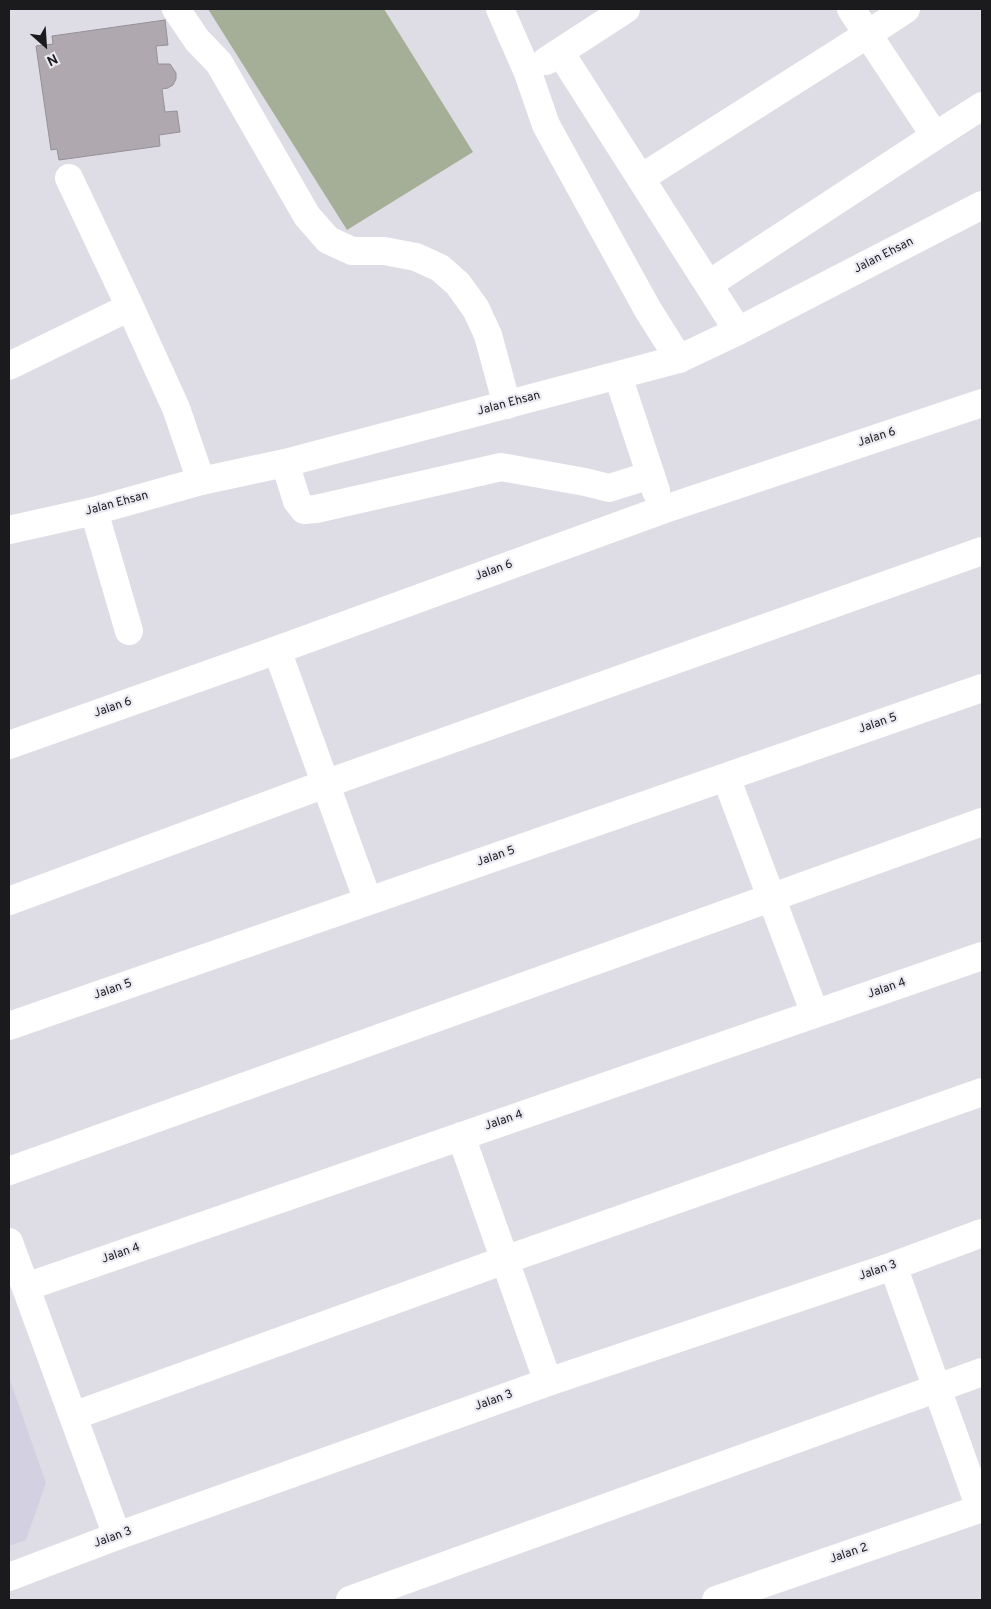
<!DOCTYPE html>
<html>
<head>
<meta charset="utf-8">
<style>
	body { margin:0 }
	#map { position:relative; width:991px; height:1609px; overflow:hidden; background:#dedde5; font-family:Overpass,sans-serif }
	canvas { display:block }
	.frame { position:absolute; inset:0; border:10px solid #1b1a1d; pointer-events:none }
	.north { position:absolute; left:20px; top:20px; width:50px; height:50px; -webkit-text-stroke:4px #ebeaf3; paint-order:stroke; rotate:154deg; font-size:14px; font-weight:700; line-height:20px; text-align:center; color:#1b1a1d }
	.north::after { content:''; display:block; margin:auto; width:18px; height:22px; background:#1b1a1d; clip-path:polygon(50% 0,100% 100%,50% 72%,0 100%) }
</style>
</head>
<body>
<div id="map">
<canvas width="991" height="1609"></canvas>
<div class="frame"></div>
<div class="north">N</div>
</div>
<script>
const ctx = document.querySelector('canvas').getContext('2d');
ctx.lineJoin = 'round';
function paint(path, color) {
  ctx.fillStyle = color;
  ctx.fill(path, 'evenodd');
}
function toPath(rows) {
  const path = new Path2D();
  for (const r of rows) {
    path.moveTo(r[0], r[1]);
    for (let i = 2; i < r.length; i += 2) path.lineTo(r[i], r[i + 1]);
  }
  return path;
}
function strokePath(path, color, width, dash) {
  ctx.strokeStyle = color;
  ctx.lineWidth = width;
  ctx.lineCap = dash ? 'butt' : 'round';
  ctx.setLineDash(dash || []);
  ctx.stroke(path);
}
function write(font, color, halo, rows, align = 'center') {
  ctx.font = font + ' Overpass,sans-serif';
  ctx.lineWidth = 4.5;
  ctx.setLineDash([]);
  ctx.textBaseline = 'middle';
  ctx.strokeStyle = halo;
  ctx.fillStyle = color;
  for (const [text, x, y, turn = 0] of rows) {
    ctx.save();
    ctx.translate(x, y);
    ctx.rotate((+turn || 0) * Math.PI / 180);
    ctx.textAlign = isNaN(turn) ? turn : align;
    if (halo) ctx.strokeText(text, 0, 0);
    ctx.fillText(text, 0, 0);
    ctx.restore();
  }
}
paint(toPath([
	[9,1377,46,1483,26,1540,9,1546]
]), '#d3d1e1');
paint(toPath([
	[208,9,384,9,473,152,347,230]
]), '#a5af97');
const building = toPath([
	[165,20,168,45,156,46,158,64,170,64,176,73,176,79,173,85,168,88,162,89,165,112,177,111,180,132,159,135,160,146,59,160,57,149,51,150,36,46,53,44,52,36,165,20]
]);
paint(building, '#afa9af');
strokePath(building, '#958f96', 1);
strokePath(toPath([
	[176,9,197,40,219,63,307,216,328,240,352,251,384,251,416,257,440,268,458,284,476,309,488,335,507,405],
	[500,9,528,73,546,125,648,310,679,359],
	[560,52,738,331],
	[546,61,626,9],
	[935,136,982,106],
	[69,178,130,307],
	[641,178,868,34,906,9],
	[709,284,935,136,851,9],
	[9,366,130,307,176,408,201,481],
	[618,376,656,491],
	[285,463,297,501,304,510,316,509,501,467,585,482,609,488,651,475],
	[94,511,129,631],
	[277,650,368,901],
	[9,745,277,650,662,510,982,403],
	[726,777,815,1014],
	[9,901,325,784,982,551],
	[9,1026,982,688],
	[461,1136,548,1382],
	[9,1171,982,822],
	[9,1242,117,1536],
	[893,1266,980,1508],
	[26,1287,982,956],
	[73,1416,505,1260,982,1092],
	[9,1577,117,1536,548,1382,893,1266,982,1233],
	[350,1600,982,1372],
	[716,1600,982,1508]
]), '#fff', 28);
strokePath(toPath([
	[9,530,94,511,201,481,285,463,679,359,738,331,982,205]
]), '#fff', 28);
write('12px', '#1b1a1d', '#ebeaf3', [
	["Jalan Ehsan",884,256,-27],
	["Jalan Ehsan",509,404,-15],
	["Jalan 6",877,438,-18],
	["Jalan Ehsan",117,504,-15],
	["Jalan 6",494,571,-20],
	["Jalan 6",113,708,-19],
	["Jalan 5",878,724,-19],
	["Jalan 5",496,857,-19],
	["Jalan 4",887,989,-19],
	["Jalan 5",113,990,-19],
	["Jalan 4",504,1121,-19],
	["Jalan 4",121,1254,-19],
	["Jalan 3",878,1271,-19],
	["Jalan 3",494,1401,-20],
	["Jalan 3",113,1538,-20],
	["Jalan 2",849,1554,-19]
]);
</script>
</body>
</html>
